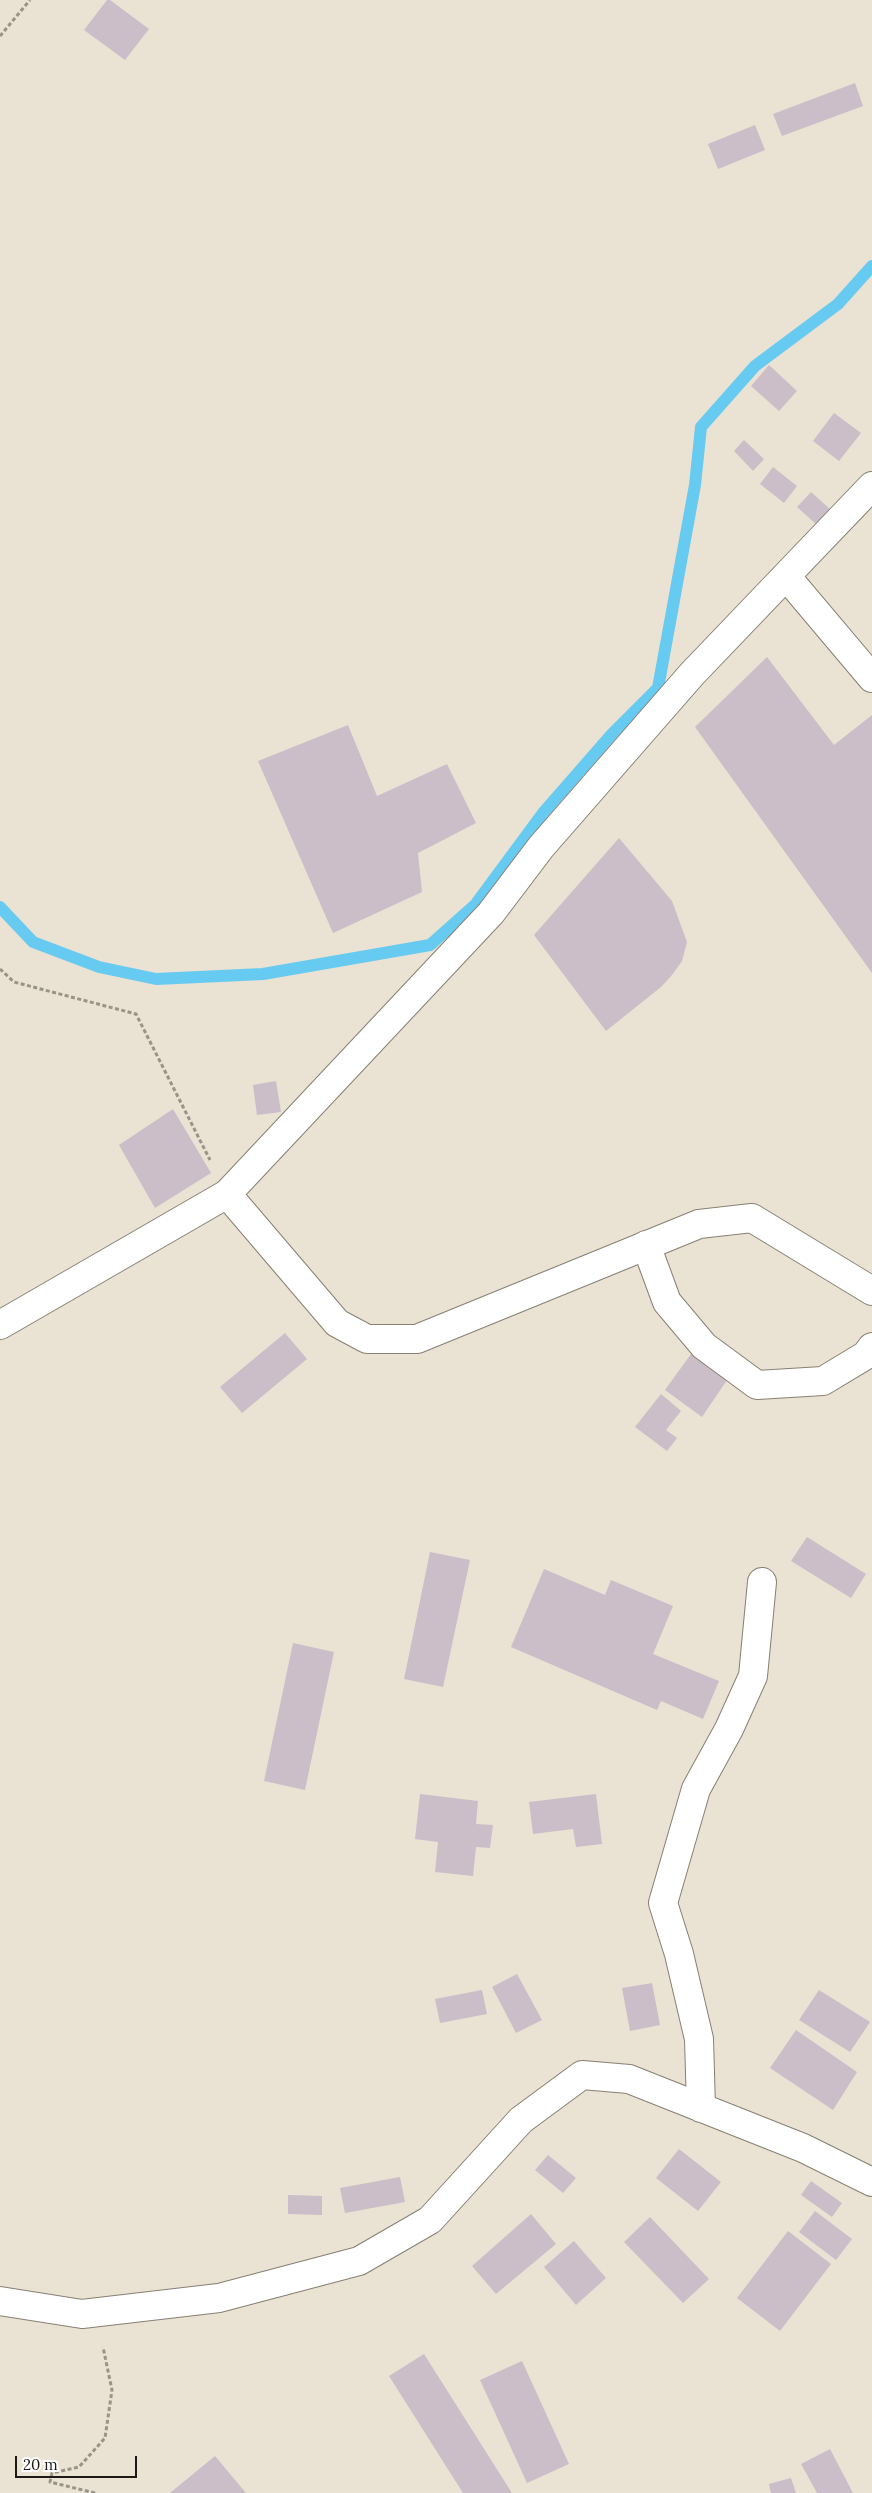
<!DOCTYPE html>
<html>
<head>
<meta charset="utf-8">
<style>
	body { margin:0 }
	#map { position:relative; width:872px; height:2493px; overflow:hidden; background:#eae2d3; font-family:Lora,serif }
	canvas { display:block }
	.scale { position:absolute; left:15px; top:2456px; width:122px; height:22px; box-sizing:border-box; border:2px solid #1d1a15; border-top:0; padding-left:6px; font-size:15px; line-height:18px; white-space:nowrap; color:#1d1a15; -webkit-text-stroke:4px #fff; paint-order:stroke }
</style>
</head>
<body>
<div id="map">
<canvas width="872" height="2493"></canvas>
<div class="scale">20 m</div>
</div>
<script>
const ctx = document.querySelector('canvas').getContext('2d');
ctx.lineJoin = 'round';
function toPath(rows) {
  const path = new Path2D();
  for (const r of rows) {
    path.moveTo(r[0], r[1]);
    for (let i = 2; i < r.length; i += 2) path.lineTo(r[i], r[i + 1]);
  }
  return path;
}
function strokePath(path, color, width, dash) {
  ctx.strokeStyle = color;
  ctx.lineWidth = width;
  ctx.lineCap = dash ? 'butt' : 'round';
  ctx.setLineDash(dash || []);
  ctx.stroke(path);
}
function paint(path, color) {
  ctx.fillStyle = color;
  ctx.fill(path, 'evenodd');
}
strokePath(toPath([
	[0,907,33,942,99,967,156,979,263,974,430,945,475,905,543,813,612,734,658,688,695,485,701,427,755,366,838,304,872,266]
]), '#67caf1', 12);
paint(toPath([
	[107,0,110,0,149,29,125,60,84,30],
	[855,83,863,106,782,136,773,114],
	[755,125,765,150,718,169,708,144],
	[769,365,797,391,779,411,751,386],
	[834,413,861,433,839,461,813,441],
	[744,440,764,459,753,471,734,451],
	[773,467,797,486,784,503,760,484],
	[811,492,831,510,817,525,797,507],
	[767,657,834,745,872,715,872,973,695,727],
	[348,725,377,796,447,764,476,823,418,853,422,892,333,933,258,761],
	[619,838,672,901,687,942,682,961,672,975,661,987,606,1031,534,935],
	[276,1081,281,1112,257,1115,253,1085],
	[173,1109,211,1173,155,1208,119,1145],
	[285,1333,307,1359,242,1413,220,1387],
	[691,1354,727,1380,702,1417,665,1390],
	[661,1394,681,1411,666,1430,677,1438,667,1451,635,1427],
	[807,1537,866,1574,851,1598,791,1561],
	[430,1552,470,1560,443,1687,404,1679],
	[544,1569,605,1595,611,1580,673,1606,653,1654,719,1681,703,1719,661,1701,657,1710,511,1647],
	[293,1643,334,1652,305,1790,264,1781],
	[420,1794,478,1801,476,1824,493,1825,490,1848,476,1847,473,1876,435,1872,438,1842,415,1839],
	[596,1794,602,1844,576,1847,573,1829,533,1834,529,1802],
	[517,1974,542,2020,516,2033,492,1987],
	[652,1983,660,2025,630,2031,622,1988],
	[482,1990,487,2014,440,2023,435,1999],
	[819,1990,870,2022,850,2052,799,2020],
	[796,2030,857,2072,833,2110,770,2068],
	[679,2149,721,2182,698,2211,656,2178],
	[548,2155,576,2178,563,2193,535,2170],
	[400,2177,405,2202,345,2213,340,2188],
	[811,2181,842,2203,832,2217,801,2195],
	[288,2195,322,2196,322,2215,288,2214],
	[815,2211,852,2239,836,2260,799,2232],
	[531,2214,556,2244,496,2294,472,2266],
	[650,2217,709,2279,683,2303,624,2242],
	[788,2231,831,2264,780,2331,737,2298],
	[574,2241,606,2278,576,2305,544,2267],
	[424,2354,512,2493,463,2493,389,2376],
	[522,2361,569,2464,527,2483,480,2380],
	[830,2449,853,2493,817,2493,801,2464],
	[215,2456,246,2493,170,2493],
	[791,2478,796,2493,771,2493,769,2484]
]), '#cbbec9');
const minor = toPath([
	[786,576,872,678],
	[227,1194,491,913,541,847,692,674,872,486],
	[646,1245,667,1302,704,1346,757,1385,823,1381,866,1355,872,1347],
	[701,2108,699,2039,679,1954,663,1903,696,1789,729,1729,753,1676,762,1582],
	[0,2301,82,2314,219,2298,359,2261,430,2220,521,2120,582,2075,629,2079,803,2148,872,2182]
]);
const tertiary = toPath([
	[0,1325,227,1194,337,1323,367,1339,417,1339,699,1224,752,1218,872,1291]
]);
strokePath(minor, '#878073', 30);
strokePath(tertiary, '#878073', 30);
strokePath(toPath([
	[0,36,30,0],
	[0,969,14,982,136,1014,210,1160],
	[95,2493,50,2482,52,2473,79,2467,105,2438,112,2390,103,2347]
]), '#999388', 3, [4, 2.5]);
strokePath(minor, '#fff', 28);
strokePath(tertiary, '#fff', 28);
</script>
</body>
</html>
